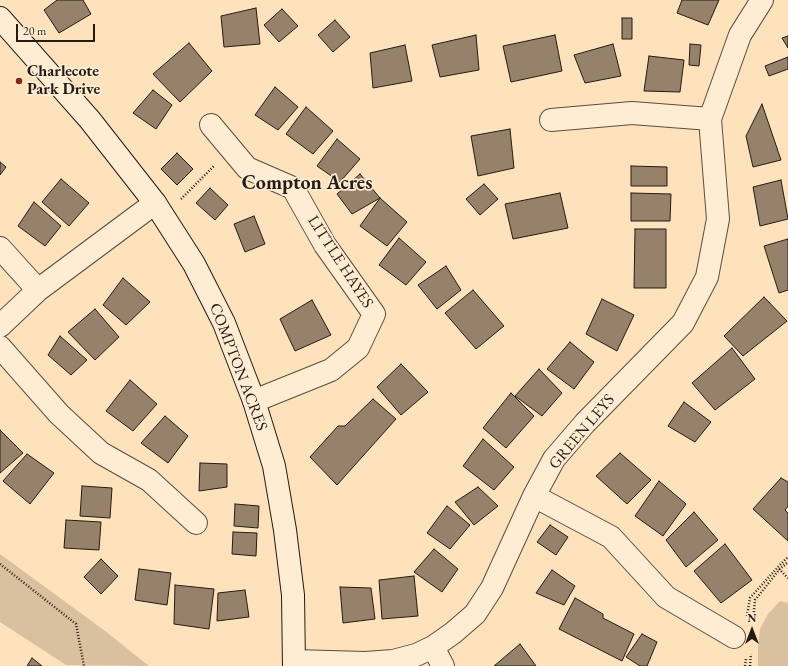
<!DOCTYPE html>
<html>
<head>
<meta charset="utf-8">
<style>
	body { margin:0 }
	#map { position:relative; width:788px; height:666px; overflow:hidden; background:#fee2bc; font-family:"EB Garamond",serif }
	canvas { display:block }
	.north { position:absolute; left:732px; top:610px; width:40px; height:40px; -webkit-text-stroke:3px #feecd3; paint-order:stroke; rotate:0deg; font-size:11px; font-weight:700; line-height:16px; text-align:center; color:#261a14 }
	.north::after { content:''; display:block; margin:auto; width:14px; height:18px; background:#261a14; clip-path:polygon(50% 0,100% 100%,50% 72%,0 100%) }
	.scale { position:absolute; left:16px; top:24px; width:79px; height:18px; box-sizing:border-box; border:2px solid #261a14; border-top:0; padding-left:5px; font-size:12px; line-height:14px; white-space:nowrap; color:#261a14; -webkit-text-stroke:3px #feecd3; paint-order:stroke }
</style>
</head>
<body>
<div id="map">
<canvas width="788" height="666"></canvas>
<div class="north">N</div>
<div class="scale">20 m</div>
</div>
<script>
const ctx = document.querySelector('canvas').getContext('2d');
ctx.lineJoin = 'round';
function paint(path, color) {
  ctx.fillStyle = color;
  ctx.fill(path, 'evenodd');
}
function toPath(rows) {
  const path = new Path2D();
  for (const r of rows) {
    path.moveTo(r[0], r[1]);
    for (let i = 2; i < r.length; i += 2) path.lineTo(r[i], r[i + 1]);
  }
  return path;
}
function strokePath(path, color, width, dash) {
  ctx.strokeStyle = color;
  ctx.lineWidth = width;
  ctx.lineCap = dash ? 'butt' : 'round';
  ctx.setLineDash(dash || []);
  ctx.stroke(path);
}
function write(font, color, halo, rows, align = 'center') {
  ctx.font = font + ' "EB Garamond",serif';
  ctx.lineWidth = 3.5;
  ctx.setLineDash([]);
  ctx.textBaseline = 'middle';
  ctx.strokeStyle = halo;
  ctx.fillStyle = color;
  for (const [text, x, y, turn = 0] of rows) {
    ctx.save();
    ctx.translate(x, y);
    ctx.rotate((+turn || 0) * Math.PI / 180);
    ctx.textAlign = isNaN(turn) ? turn : align;
    if (halo) ctx.strokeText(text, 0, 0);
    ctx.fillText(text, 0, 0);
    ctx.restore();
  }
}
paint(toPath([
	[0,554,105,631,149,666,66,665,0,622],
	[780,601,788,603,788,666,758,666,758,648,760,629,768,614]
]), '#d9c09f');
const building = toPath([
	[57,0,83,0,91,14,59,33,44,10,57,0],
	[682,0,719,0,708,25,677,13,682,0],
	[256,8,260,44,224,47,221,16,256,8],
	[282,9,298,26,279,42,264,25,282,9],
	[622,18,632,18,632,39,622,39,622,18],
	[335,20,350,37,333,52,318,35,335,20],
	[476,35,479,70,440,77,432,45,476,35],
	[555,35,562,71,511,82,503,46,555,35],
	[788,36,788,48,782,38,788,36],
	[189,43,212,71,180,102,153,74,189,43],
	[613,44,621,76,585,83,574,55,613,44],
	[690,44,701,45,699,66,689,65,690,44],
	[405,45,412,81,373,88,370,53,405,45],
	[649,56,684,60,680,92,644,91,649,56],
	[788,57,788,69,769,76,765,66,788,57],
	[275,87,298,107,278,130,255,115,275,87],
	[153,90,172,105,156,129,133,113,153,90],
	[762,104,781,160,753,167,746,136,762,104],
	[306,107,333,131,313,154,286,134,306,107],
	[510,129,514,168,478,176,471,136,510,129],
	[337,139,360,159,340,182,317,166,337,139],
	[177,153,193,169,177,185,161,169,177,153],
	[0,162,6,167,0,175,0,162],
	[631,166,667,167,667,186,631,186,631,166],
	[360,174,380,198,352,214,337,194,360,174],
	[61,179,89,203,69,226,42,202,61,179],
	[781,180,788,219,760,226,753,187,781,180],
	[484,184,498,199,480,215,466,199,484,184],
	[210,188,228,205,215,220,196,203,210,188],
	[560,193,568,228,513,239,505,204,560,193],
	[631,193,671,194,670,221,631,221,631,193],
	[380,198,407,222,387,246,360,226,380,198],
	[34,202,61,226,45,246,18,226,34,202],
	[254,216,265,244,245,252,234,224,254,216],
	[635,229,666,229,666,288,634,288,635,229],
	[399,238,426,262,406,285,379,265,399,238],
	[788,239,788,290,779,293,764,246,788,239],
	[446,266,461,290,437,309,418,285,446,266],
	[123,278,150,302,126,325,103,305,123,278],
	[473,290,504,326,476,349,445,313,473,290],
	[764,297,787,321,743,356,724,336,764,297],
	[602,299,634,315,617,351,586,334,602,299],
	[312,300,331,335,295,351,280,319,312,300],
	[95,309,119,337,95,360,68,332,95,309],
	[60,336,87,360,71,375,48,355,60,336],
	[570,342,594,362,574,389,547,369,570,342],
	[732,348,755,379,715,410,692,383,732,348],
	[401,364,428,392,401,415,377,387,401,364],
	[539,369,562,393,542,416,515,396,539,369],
	[130,380,157,404,133,431,106,411,130,380],
	[511,393,534,416,506,448,483,428,511,393],
	[373,399,396,419,337,485,310,457,338,426,345,426,373,399],
	[684,402,711,422,695,442,668,426,684,402],
	[165,416,188,436,168,463,141,443,165,416],
	[0,430,23,453,0,473,0,430],
	[483,439,514,467,494,490,463,466,483,439],
	[620,453,651,480,627,504,596,476,620,453],
	[27,454,54,473,30,504,3,481,27,454],
	[200,463,227,464,227,487,199,491,200,463],
	[781,478,788,482,788,506,785,510,788,513,788,541,753,509,781,478],
	[659,481,686,504,663,536,635,516,659,481],
	[82,486,112,488,110,518,80,516,82,486],
	[478,487,498,506,474,525,455,502,478,487],
	[235,504,259,506,258,528,234,526,235,504],
	[447,506,470,525,450,549,427,533,447,506],
	[694,512,718,540,686,567,666,540,694,512],
	[66,520,101,522,99,550,64,548,66,520],
	[550,525,568,537,556,555,537,542,550,525],
	[233,532,257,533,256,556,232,554,233,532],
	[725,544,752,580,721,603,694,571,725,544],
	[434,549,458,569,442,592,414,572,434,549],
	[101,559,118,576,101,594,84,577,101,559],
	[139,569,171,573,167,605,135,600,139,569],
	[552,570,575,586,564,605,536,593,552,570],
	[414,576,418,616,382,619,379,580,414,576],
	[175,585,214,589,209,629,174,624,175,585],
	[340,587,371,588,375,619,343,623,340,587],
	[245,590,249,617,217,621,218,593,245,590],
	[575,598,603,614,603,618,634,634,622,661,559,629,575,598],
	[642,634,657,642,647,666,640,666,626,657,642,634],
	[520,644,536,666,494,666,520,644],
	[32,658,42,666,27,666,32,658]
]);
paint(building, '#96826b');
strokePath(building, '#261a14', 1);
const street = toPath([
	[551,120,632,113,710,119],
	[211,125,247,168,293,188,325,245,374,314,358,348,331,370,254,401],
	[0,248,38,290],
	[0,326,38,290,155,203],
	[0,347,59,414,101,453,149,480,196,523],
	[534,496,611,537,666,597,734,637],
	[433,647,443,666],
	[294,661,365,663,393,661,416,655,433,647,453,633,475,614,492,588,534,496,554,459,585,423,683,323,707,277,718,219,710,119,740,35,762,0]
]);
const secondary = toPath([
	[0,18,90,120,155,203,194,264,224,323,254,401,274,466,285,530,293,595,294,666]
]);
strokePath(street, '#5c4c3e', 24);
strokePath(secondary, '#261a14', 24);
strokePath(toPath([
	[181,199,214,166],
	[0,564,76,624,84,666],
	[779,569,788,578],
	[747,616,750,598,778,567,788,557],
	[753,621,755,600,779,570,788,562],
	[745,666,746,659],
	[750,666,751,654]
]), '#261a14', 2.5, [1, 2]);
strokePath(street, '#feecd3', 22);
strokePath(secondary, '#feecd3', 22);
for (const [x, y, r, color] of [
	[19,81,4,"#8f2418"]
]) {
  const dot = new Path2D();
  dot.arc(x, y, r, 0, 2 * Math.PI);
  ctx.fillStyle = color;
  ctx.fill(dot);
  strokePath(dot, '#feecd3', 1.5);
}
write('bold 16px', '#261a14', '#feecd3', [
	["Charlecote",27,72],
	["Park Drive",27,90]
], 'left');
write('16px', '#261a14', '#feecd3', [
	["LITTLE HAYES",340,262,57],
	["COMPTON ACRES",238,367,69],
	["GREEN LEYS",582,432,-50]
]);
write('bold 20px', '#261a14', '#feecd3', [
	["Compton Acres",307,184]
]);
</script>
</body>
</html>
